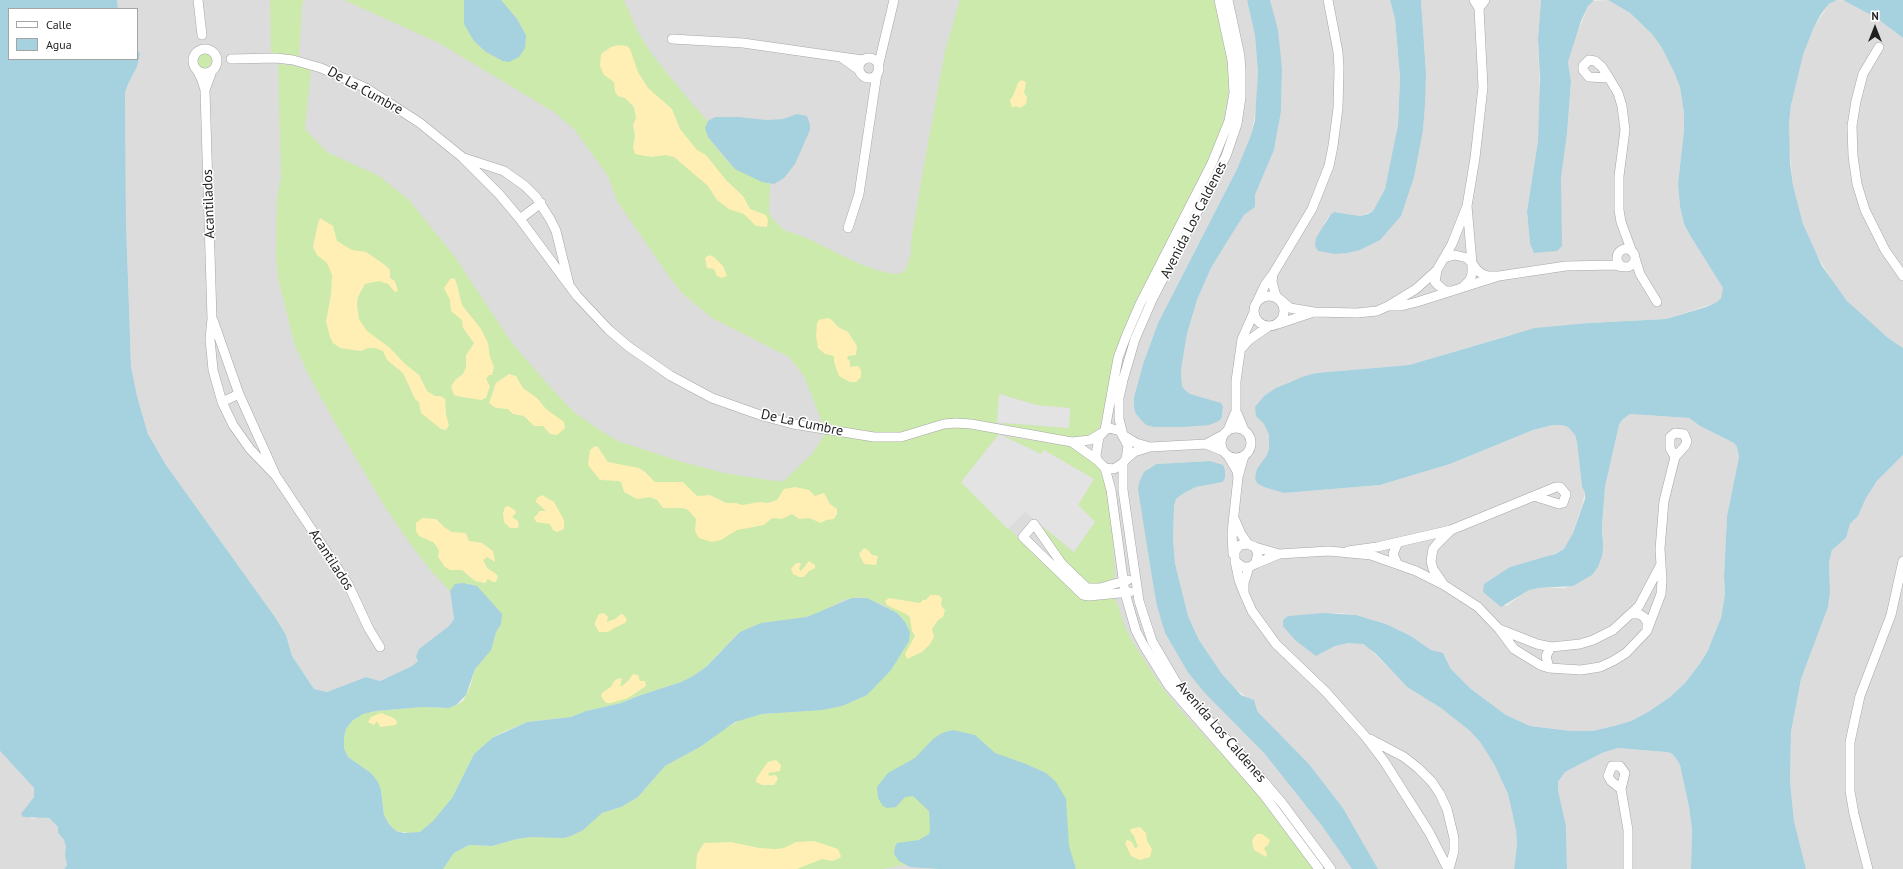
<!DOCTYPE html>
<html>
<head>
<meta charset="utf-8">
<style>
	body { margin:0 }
	#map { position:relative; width:1903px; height:869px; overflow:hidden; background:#f0ede6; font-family:"PT Sans",sans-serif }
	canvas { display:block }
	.legend { position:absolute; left:8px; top:8px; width:130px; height:52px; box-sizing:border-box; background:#fff; border:1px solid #a5a5a5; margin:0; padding:5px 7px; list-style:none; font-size:12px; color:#1f1f1f }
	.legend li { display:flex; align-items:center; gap:8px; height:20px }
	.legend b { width:20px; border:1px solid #a5a5a5 }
	.north { position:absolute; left:1855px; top:8px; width:40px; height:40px; -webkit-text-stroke:3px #fff; paint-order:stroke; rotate:0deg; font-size:11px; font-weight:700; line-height:16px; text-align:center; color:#1f1f1f }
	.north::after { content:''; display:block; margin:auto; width:14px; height:18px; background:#1f1f1f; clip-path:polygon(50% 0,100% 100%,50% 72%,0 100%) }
</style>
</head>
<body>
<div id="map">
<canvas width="1903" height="869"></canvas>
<ul class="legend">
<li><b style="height:5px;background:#fff"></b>Calle</li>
<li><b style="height:11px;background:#a6d1de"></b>Agua</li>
</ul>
<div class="north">N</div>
</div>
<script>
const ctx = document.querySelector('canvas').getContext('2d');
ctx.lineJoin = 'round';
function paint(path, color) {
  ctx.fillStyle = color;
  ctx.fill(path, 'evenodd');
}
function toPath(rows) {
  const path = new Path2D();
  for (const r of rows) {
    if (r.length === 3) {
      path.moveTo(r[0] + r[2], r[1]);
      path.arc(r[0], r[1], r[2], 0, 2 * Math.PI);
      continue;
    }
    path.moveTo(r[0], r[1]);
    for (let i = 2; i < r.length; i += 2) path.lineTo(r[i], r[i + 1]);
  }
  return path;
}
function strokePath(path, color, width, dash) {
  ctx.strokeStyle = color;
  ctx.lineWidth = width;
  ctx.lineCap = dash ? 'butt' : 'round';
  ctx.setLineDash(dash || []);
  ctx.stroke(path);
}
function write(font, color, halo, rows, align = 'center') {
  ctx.font = font + ' "PT Sans",sans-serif';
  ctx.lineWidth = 3;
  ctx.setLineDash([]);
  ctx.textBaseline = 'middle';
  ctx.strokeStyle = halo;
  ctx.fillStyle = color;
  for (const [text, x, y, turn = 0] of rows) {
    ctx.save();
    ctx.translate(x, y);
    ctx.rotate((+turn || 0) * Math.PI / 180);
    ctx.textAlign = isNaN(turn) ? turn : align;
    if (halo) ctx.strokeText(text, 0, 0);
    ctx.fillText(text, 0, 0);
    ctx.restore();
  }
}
paint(toPath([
	[117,0,1247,0,1255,36,1258,72,1257,103,1251,135,1237,169,1158,323,1143,364,1134,397,1136,414,1146,425,1183,427,1222,417,1223,412,1223,407,1190,394,1185,390,1182,386,1181,370,1187,334,1197,300,1211,268,1225,245,1244,215,1255,207,1255,195,1274,150,1281,112,1282,68,1270,0,1390,0,1395,19,1400,77,1398,125,1391,162,1385,189,1373,211,1360,216,1334,212,1329,216,1324,224,1336,254,1360,250,1423,130,1426,73,1421,0,1541,0,1538,39,1540,98,1538,141,1527,211,1530,244,1534,253,1561,197,1561,178,1567,134,1571,81,1568,62,1575,39,1588,6,1592,1,1608,0,1630,13,1652,34,1662,48,1674,72,1680,87,1684,113,1684,130,1678,184,1680,207,1684,224,1691,237,1723,288,1723,294,1718,302,1666,319,1589,323,1510,335,1409,365,1316,373,1289,382,1264,396,1258,418,1264,424,1269,435,1269,448,1267,455,1284,493,1380,485,1450,464,1533,430,1553,425,1562,425,1568,427,1575,435,1577,442,1582,487,1585,493,1582,506,1570,541,1564,549,1545,558,1510,567,1483,592,1506,606,1528,590,1538,588,1566,588,1603,536,1602,526,1605,487,1619,425,1622,420,1630,414,1689,418,1700,426,1734,443,1737,447,1739,457,1727,516,1724,577,1725,594,1721,618,1713,640,1701,662,1685,683,1670,697,1648,712,1631,721,1614,726,1592,731,1571,731,1530,726,1506,715,1471,689,1451,669,1445,656,1431,650,1411,636,1386,624,1356,615,1339,613,1288,616,1320,654,1335,646,1349,643,1360,643,1369,648,1407,687,1441,708,1470,731,1480,742,1494,764,1508,794,1516,830,1517,845,1514,869,1378,869,1343,808,1309,764,1258,712,1256,704,1234,688,1222,674,1199,640,1188,616,1175,563,1173,538,1174,506,1176,499,1184,493,1196,487,1223,482,1225,478,1210,461,1156,464,1149,468,1148,551,1153,584,1165,633,1187,671,1264,753,1322,826,1352,869,443,869,621,807,910,636,475,669,450,591,454,619,449,626,419,649,418,661,412,666,380,681,366,677,327,692,314,689,292,656,286,635,275,617,166,465,148,434,137,396,131,366,126,221,125,93,128,84,137,67,140,54,137,49,137,9,118,9],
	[1837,0,1847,1,1875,17,1903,38,1903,348,1887,337,1868,321,1847,301,1834,284,1813,248,1803,224,1793,185,1789,145,1789,125,1793,91,1803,55,1814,27,1829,4],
	[1903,455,1903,869,1806,869,1794,821,1790,781,1791,732,1801,679,1828,607,1830,593,1829,562,1832,550,1846,538,1850,524,1858,516,1866,498,1877,481],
	[1618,748,1666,752,1671,753,1675,757,1680,765,1689,807,1692,829,1691,869,1567,869,1566,826,1558,790,1558,782,1565,772,1602,753],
	[0,751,34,788,34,797,23,811,32,819,39,817,49,818,58,827,58,833,64,840,66,847,67,865,64,869,0,869]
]), '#dddcdc');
paint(toPath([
	[270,0,304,0,302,6,299,57,271,54],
	[344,0,464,0,464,24,474,41,486,52,503,61,526,44,526,35,517,19,501,0,624,0,638,32,651,53,693,105,708,121,705,128,708,137,723,156,735,169,770,184,769,213,774,220,784,230,807,238,853,261,876,270,894,274,902,273,906,269,911,254,911,241,925,160,945,51,960,0,1214,0,1224,44,1229,78,1228,97,1221,131,1206,166,1135,303,1120,342,1100,427,1092,435,1072,439,1002,426,1002,423,1068,428,1070,409,1036,405,1000,394,996,432,999,434,962,482,1079,598,1085,600,1110,598,1115,599,1118,605,1123,622,1131,639,1161,686,1181,711,1229,762,1262,801,1314,869,940,869,904,865,882,869,443,869,454,853,469,845,492,846,517,839,532,837,564,838,573,835,583,830,602,813,621,807,638,797,665,766,700,747,723,730,743,718,762,714,822,710,842,706,867,695,891,670,908,626,901,617,884,605,861,597,846,599,814,615,795,619,767,622,751,627,736,635,706,667,693,676,681,682,638,696,621,703,586,711,571,717,527,722,503,732,492,738,474,754,452,798,440,815,427,827,420,832,410,833,396,831,389,824,384,815,381,790,371,773,348,757,344,748,344,737,346,729,352,721,363,714,376,711,423,707,449,708,456,705,463,701,470,687,475,669,491,650,496,632,501,624,477,586,463,583,455,585,450,591,431,571,411,545,385,507,337,426,310,378,294,343,278,278,276,255,277,199,281,177,278,64,295,66,311,70,305,129,327,152,379,176,409,200,455,257,512,343,551,388,574,412,595,427,618,441,682,462,724,473,774,481,784,481,812,454,824,436,822,422,804,376,789,357,712,318,683,294,670,278,617,201,608,176,574,129,554,112,439,43],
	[204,60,8],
	[1003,436,1064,445,1080,451,1093,461,1100,470,1104,480,1111,520,1115,574,1113,581,1094,586,1085,583,1062,557,1040,524,1073,552,1078,505,1044,451,1041,455]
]), '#cbeaac');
paint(toPath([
	[618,45,627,46,630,49,638,72,648,88,672,109,680,129,697,150,706,155,726,180,743,196,750,209,766,215,768,220,767,227,756,226,744,214,729,209,717,200,708,186,674,157,666,155,651,157,635,154,633,147,635,136,633,125,636,118,634,107,625,98,618,96,615,92,614,82,604,75,600,66,601,54,611,47],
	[1021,80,1026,82,1024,93,1027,97,1026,104,1020,108,1016,106,1012,108,1010,100,1013,96,1018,83],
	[320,218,333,226,337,241,352,250,366,252,385,265,390,270,390,278,395,281,398,291,395,292,388,284,379,281,365,284,358,297,357,305,359,319,367,331,390,348,404,363,419,375,427,391,435,396,440,396,445,399,446,415,449,425,446,430,441,429,421,413,419,402,415,399,403,373,387,360,383,351,375,348,368,348,361,351,340,348,333,343,330,337,326,322,331,294,332,275,327,263,317,255,313,247,318,223],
	[709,255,714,257,723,266,727,276,721,278,717,276,714,269,707,268,705,258],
	[451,278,455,279,457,285,462,305,481,329,488,343,490,357,494,367,492,375,489,375,486,379,490,386,486,398,481,400,457,396,454,395,451,387,455,380,463,374,466,367,466,355,474,343,463,328,462,320,451,311,450,300,444,288],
	[828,318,832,320,838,327,848,332,857,346,856,355,848,356,847,358,850,361,850,367,858,366,861,370,861,377,856,382,850,382,839,376,834,362,834,356,825,354,818,348,816,336,817,323,819,320],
	[509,374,516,376,523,388,537,398,546,409,564,422,565,428,557,435,550,434,543,426,534,426,524,416,513,414,508,409,496,408,489,403,496,383],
	[595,446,598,447,608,462,639,468,645,472,655,482,683,482,697,496,710,495,726,503,736,503,742,505,760,502,768,503,777,500,784,489,795,487,809,490,815,496,824,493,830,504,837,509,837,514,834,519,826,520,821,523,809,518,799,519,792,514,782,519,772,518,764,525,737,530,721,540,712,542,699,538,697,535,695,531,696,519,688,510,683,508,663,508,657,500,650,497,637,499,624,492,621,482,618,481,600,480,588,465,590,450],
	[542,495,554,502,564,520,564,529,557,532,553,530,550,524,536,522,534,517,538,514,539,511,546,511,536,502,537,498],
	[508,506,515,510,516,513,512,517,518,521,519,526,517,528,510,528,504,522,503,513,505,507],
	[422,518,436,519,444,527,452,532,466,533,469,541,482,543,493,551,495,562,487,557,483,560,487,568,495,573,498,576,496,582,493,582,488,579,485,583,475,581,462,570,450,570,445,567,438,557,439,551,437,547,433,542,419,536,416,531,416,523],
	[864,548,868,550,872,555,878,556,876,565,864,564,859,554],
	[809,561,815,565,815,568,809,571,804,577,799,577,793,574,791,569,796,563,801,563,799,569,801,571],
	[930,595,938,595,942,598,941,605,945,610,943,617,938,620,932,629,934,637,930,644,922,652,907,659,905,654,915,636,912,631,910,618,908,615,887,605,885,601,889,598,920,603,923,600,926,600],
	[604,613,608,617,607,622,615,619,621,614,624,615,627,620,625,623,614,628,608,632,599,632,595,625,595,622,599,614],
	[633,674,638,675,640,681,645,681,646,686,628,698,611,703,606,703,601,696,603,692,611,687,614,681,619,678,622,679,620,686,622,686,628,681],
	[381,713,394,718,397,722,396,725,380,727,377,721,374,725,368,722,371,717],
	[776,760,781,765,780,771,768,773,769,776,776,775,778,779,774,785,762,785,756,782,756,779,765,766,768,762],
	[1140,827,1146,833,1147,841,1152,849,1150,857,1140,860,1131,856,1125,843,1127,840,1131,841,1135,848,1138,847,1134,836,1130,831,1131,829],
	[1257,834,1262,834,1270,840,1268,845,1264,848,1267,854,1266,857,1254,850,1252,841,1254,837],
	[814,841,838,849,841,856,840,858,832,861,822,859,797,869,696,869,697,854,704,843,731,842,759,848,776,849,784,848,796,842]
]), '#ffefb5');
paint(toPath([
	[999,394,1036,405,1070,408,1069,428,997,422],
	[999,434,1041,454,1044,450,1094,479,1078,505,1095,522,1074,552,1025,512,1008,529,961,482]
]), '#e3e3e3');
paint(toPath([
	[0,0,117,0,118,9,9,9,9,59,137,59,137,49,140,54,137,67,128,84,125,93,126,221,131,366,137,396,148,434,166,465,275,617,286,635,292,656,314,689,327,692,366,677,380,681,412,666,418,661,416,657,419,649,449,626,454,619,450,591,455,584,463,583,477,586,502,614,501,624,496,632,491,650,475,669,466,695,456,705,449,708,423,707,376,711,363,714,352,721,346,729,344,737,344,748,348,757,371,773,378,782,381,790,384,815,389,824,396,831,404,833,420,832,433,821,452,798,474,754,492,738,527,722,571,717,586,711,621,703,638,696,681,682,693,676,706,667,740,632,761,623,807,617,852,598,867,598,897,613,905,622,910,632,909,641,891,670,867,695,842,706,822,710,762,714,735,722,700,747,665,766,638,797,621,807,602,813,583,830,573,835,564,838,532,837,517,839,492,846,469,845,454,853,443,869,64,869,67,865,65,854,66,847,64,840,58,833,58,827,49,818,23,817,21,814,23,811,34,797,34,788,0,751],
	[464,0,501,0,517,19,526,35,525,48,519,57,509,62,503,61,486,52,474,41,464,24],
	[1247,0,1270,0,1278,30,1282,68,1281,112,1274,150,1255,195,1255,207,1244,215,1225,245,1211,268,1197,300,1187,334,1181,370,1182,386,1185,390,1190,394,1221,403,1223,407,1222,417,1219,421,1209,425,1183,427,1154,427,1146,425,1142,421,1136,414,1134,408,1134,397,1143,364,1158,323,1237,169,1251,135,1255,120,1258,72,1255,36],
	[1390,0,1421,0,1426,73,1425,103,1423,130,1414,177,1401,216,1380,240,1360,250,1347,253,1336,254,1318,251,1315,246,1316,238,1331,214,1334,212,1360,216,1368,214,1373,211,1385,189,1398,125,1400,77,1395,19],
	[1541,0,1594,0,1588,6,1581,21,1568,62,1571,81,1567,134,1561,178,1562,246,1557,251,1534,253,1530,244,1527,211,1538,141,1540,79,1538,39],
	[1608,0,1837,0,1829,4,1821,14,1814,27,1803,55,1791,105,1789,125,1790,163,1793,185,1803,224,1822,266,1847,301,1887,337,1903,348,1903,455,1877,481,1866,498,1858,516,1850,524,1846,538,1832,550,1829,562,1830,593,1828,607,1801,679,1791,732,1790,781,1794,821,1806,869,1691,869,1692,829,1689,807,1680,765,1675,757,1671,753,1666,752,1618,748,1602,753,1565,772,1558,782,1558,790,1566,826,1567,869,1514,869,1517,845,1516,830,1508,794,1494,764,1480,742,1470,731,1441,708,1407,687,1375,653,1363,644,1349,643,1335,646,1316,656,1295,640,1283,626,1283,620,1288,616,1324,613,1356,615,1386,624,1411,636,1431,650,1443,653,1451,669,1471,689,1506,715,1530,726,1571,731,1592,731,1614,726,1631,721,1648,712,1670,697,1685,683,1701,662,1708,650,1721,618,1725,594,1724,577,1727,516,1739,457,1737,447,1734,443,1700,426,1689,418,1630,414,1622,420,1619,425,1605,487,1602,526,1603,547,1602,556,1598,567,1592,575,1573,586,1538,588,1529,590,1501,607,1483,592,1484,584,1510,567,1555,554,1564,549,1573,533,1585,499,1585,493,1582,487,1577,442,1575,435,1568,427,1562,425,1553,425,1533,430,1450,464,1380,485,1284,493,1264,487,1257,483,1255,478,1257,469,1267,455,1269,448,1269,435,1264,424,1256,416,1255,407,1264,396,1276,388,1302,377,1316,373,1409,365,1535,328,1589,323,1666,319,1706,307,1717,302,1721,298,1723,288,1691,237,1684,224,1680,207,1678,184,1684,130,1684,113,1680,87,1674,72,1662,48,1652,34,1630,13],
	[1843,0,1903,0,1903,38,1875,17],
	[797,114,807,116,810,124,810,130,795,164,784,178,774,184,762,182,735,169,708,137,705,128,708,121,715,117,738,117,767,120,783,119],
	[1210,461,1223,465,1225,470,1225,478,1223,482,1196,487,1184,493,1176,499,1174,506,1173,538,1175,563,1188,616,1199,640,1222,674,1241,695,1254,700,1258,712,1309,764,1343,808,1378,869,1352,869,1322,826,1264,753,1204,692,1187,671,1165,633,1157,606,1153,584,1138,489,1140,480,1144,472,1156,464],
	[953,730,975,735,995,753,1026,764,1046,773,1056,782,1066,799,1069,846,1076,869,940,869,910,867,899,861,894,854,895,847,897,843,919,840,929,834,930,831,929,811,913,796,905,797,896,807,887,808,883,806,878,798,877,787,888,773,915,758,933,739,942,733]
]), '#a6d1de');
const street = toPath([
	[198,0,202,35],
	[1479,8,1485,0],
	[672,39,743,43,841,57],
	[1879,47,1863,74,1856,101,1852,126,1853,156,1857,184,1865,210,1885,250,1903,276],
	[205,61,12],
	[869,68,10],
	[231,59,276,58,293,60,321,68,366,88,420,123,462,157,499,194,520,219,577,296,609,330,629,347,671,376,712,398,763,416,793,424,874,437,901,437,944,424,956,423,971,424,1072,442],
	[878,67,894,0],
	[197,70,202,80,205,90,212,71],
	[859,70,841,57,863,60],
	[1609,78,1589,77,1583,70,1583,66,1589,60,1595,61,1602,67,1609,78,1618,93,1622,106,1625,130,1619,176,1619,210,1621,222,1632,252],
	[205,90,212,319,210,339,213,370,222,402,233,425,250,449,276,476],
	[464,158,504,171,525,186,536,197,550,219,556,231,569,284],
	[1467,206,1475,158,1483,87,1479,8,1474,0],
	[520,219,541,203],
	[848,228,859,194,877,73],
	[1626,258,9],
	[1444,258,1455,255,1467,258,1472,263,1472,274,1470,280,1463,287],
	[1635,258,1640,274,1657,302],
	[1437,270,1435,282,1438,285,1445,291,1452,291],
	[1273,274,1312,209,1329,166,1333,146,1338,108,1339,68,1338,52,1328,0],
	[1499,276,1566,266,1614,265,1622,267],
	[1269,311,15],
	[1256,304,1265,285,1273,274,1272,282,1276,296,1290,308,1314,312,1357,313,1377,311,1388,306,1416,289,1437,270,1452,244,1467,206,1472,263,1477,270,1482,274,1488,276,1499,276,1417,302,1401,306,1388,306],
	[213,320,239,394,276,476,348,584,369,629,380,647],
	[1278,324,1311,313],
	[1241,349,1249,340,1269,326],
	[222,402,239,394],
	[1236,411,1236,381,1242,339,1254,312],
	[1236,443,15],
	[1110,428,1120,431,1128,446,1126,459,1123,463,1114,469,1105,468,1097,460,1096,455,1099,437,1105,430,1110,428],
	[1105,430,1118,358,1127,334,1140,304,1212,163,1229,121,1234,93,1233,75,1232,60,1219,0],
	[1228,430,1236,411,1244,430],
	[1223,435,1206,444,1223,451],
	[1150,447,1206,444],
	[1228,456,1237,471,1238,477,1244,456],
	[1126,459,1134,452,1150,447,1136,443,1123,435,1119,419,1119,398,1123,380,1135,339,1152,300,1226,156,1237,124,1241,97,1241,71,1240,56,1228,0],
	[1097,460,1072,442,1090,440,1102,433],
	[1123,463,1123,490,1139,601,1152,641,1176,682,1188,698,1243,757,1282,803,1331,869],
	[1105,468,1111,490,1125,593,1136,631,1144,646,1169,686,1264,795,1319,869],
	[1235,520,1241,534,1248,544,1255,547,1258,554,1255,564,1249,567,1243,567,1235,561,1235,551,1240,545,1248,544],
	[1451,530,1556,487,1560,487,1566,494,1563,503,1559,504,1534,496],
	[1233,554,1232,533,1238,477],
	[1279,554,1329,551,1371,555,1416,571,1444,585,1433,569,1431,561,1433,549,1437,544,1451,530,1377,547,1348,551],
	[1235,561,1239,580,1244,593,1244,583,1249,567],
	[1397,563,1393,554,1398,542],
	[1255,564,1279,554,1255,547],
	[1128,580,1100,588,1087,588,1062,564,1034,524,1023,537,1083,595,1089,596,1130,592],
	[1444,585,1478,607,1499,629,1514,649,1540,665,1549,668,1581,670,1600,667,1613,661,1626,653,1647,631,1661,594,1662,581,1660,549,1664,501,1675,457,1685,446,1687,441,1684,434,1675,433,1670,437,1670,448,1675,457],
	[1244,593,1252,611,1276,644,1326,692,1365,736,1384,761,1429,832,1448,869],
	[1631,614,1639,614,1644,617,1647,622,1647,631],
	[1499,629,1537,644,1551,647,1580,644,1593,640,1613,630,1639,606,1660,566],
	[1549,668,1546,656,1551,647],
	[1370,739,1404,757,1418,768,1432,782,1440,794,1447,809,1454,838,1454,851,1449,869],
	[1621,789,1611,781,1608,776,1612,766,1620,766,1625,773,1621,789,1628,830,1628,869],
	[1868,869,1854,814,1850,791,1850,742,1860,696,1891,615,1903,561]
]);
strokePath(street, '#a6a6a6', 10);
strokePath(street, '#fff', 9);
write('14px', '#1f1f1f', '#fff', [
	["De La Cumbre",365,91,29],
	["Acantilados",209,204,-92],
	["Avenida Los Caldenes",1194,220,-63],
	["De La Cumbre",802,423,12],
	["Acantilados",331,560,57],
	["Avenida Los Caldenes",1221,732,49]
]);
</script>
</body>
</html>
